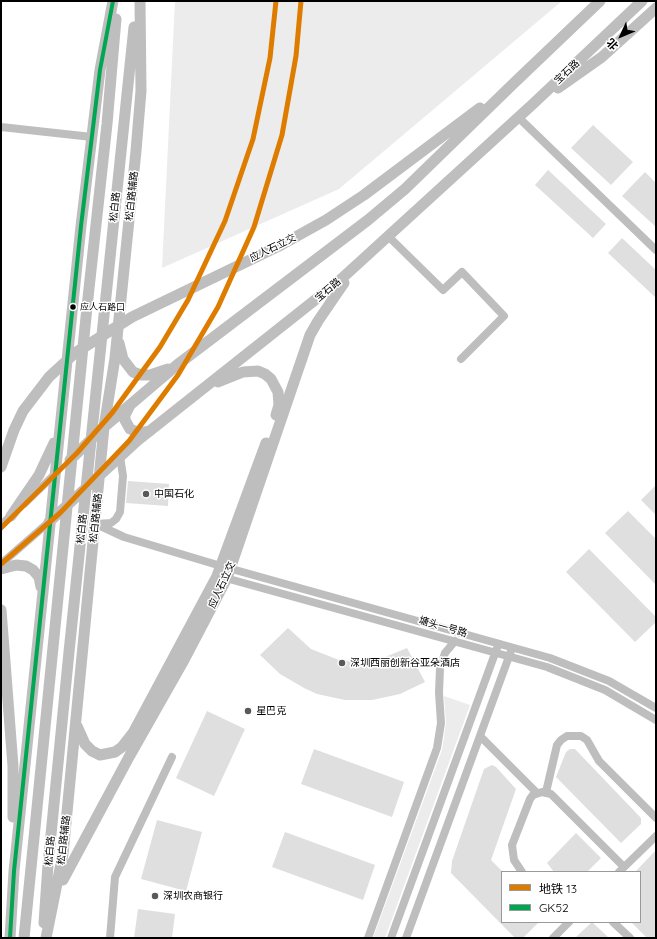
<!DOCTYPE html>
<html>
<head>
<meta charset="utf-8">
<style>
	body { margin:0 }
	#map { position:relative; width:657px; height:939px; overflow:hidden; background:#fff; font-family:Quicksand,"Noto Sans SC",sans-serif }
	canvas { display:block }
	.frame { position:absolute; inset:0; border:2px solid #000; pointer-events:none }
	.legend { position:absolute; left:501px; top:871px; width:140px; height:52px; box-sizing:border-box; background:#fff; border:1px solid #999; margin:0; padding:5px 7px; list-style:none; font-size:12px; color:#000 }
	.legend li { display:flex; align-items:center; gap:8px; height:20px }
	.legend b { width:20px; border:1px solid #999 }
	.north { position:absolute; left:601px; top:16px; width:40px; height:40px; -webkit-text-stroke:3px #fff; paint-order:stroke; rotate:226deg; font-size:11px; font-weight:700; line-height:16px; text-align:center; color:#000 }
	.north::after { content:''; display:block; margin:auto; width:14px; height:18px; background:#000; clip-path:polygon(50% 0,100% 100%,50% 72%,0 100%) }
</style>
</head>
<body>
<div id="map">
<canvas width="657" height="939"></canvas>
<div class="frame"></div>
<ul class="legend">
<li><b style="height:5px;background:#de7c00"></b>地铁 13</li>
<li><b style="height:5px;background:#00a651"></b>GK52</li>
</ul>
<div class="north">北</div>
</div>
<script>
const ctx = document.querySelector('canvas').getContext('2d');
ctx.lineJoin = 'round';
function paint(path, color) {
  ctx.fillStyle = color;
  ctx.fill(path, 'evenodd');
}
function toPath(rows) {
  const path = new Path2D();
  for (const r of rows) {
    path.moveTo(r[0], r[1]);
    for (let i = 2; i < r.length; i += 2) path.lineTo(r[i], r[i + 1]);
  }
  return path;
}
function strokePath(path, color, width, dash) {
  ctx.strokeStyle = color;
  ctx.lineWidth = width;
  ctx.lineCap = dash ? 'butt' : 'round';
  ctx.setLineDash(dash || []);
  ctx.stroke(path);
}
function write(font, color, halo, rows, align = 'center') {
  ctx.font = font + ' Quicksand,"Noto Sans SC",sans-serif';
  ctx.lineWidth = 3;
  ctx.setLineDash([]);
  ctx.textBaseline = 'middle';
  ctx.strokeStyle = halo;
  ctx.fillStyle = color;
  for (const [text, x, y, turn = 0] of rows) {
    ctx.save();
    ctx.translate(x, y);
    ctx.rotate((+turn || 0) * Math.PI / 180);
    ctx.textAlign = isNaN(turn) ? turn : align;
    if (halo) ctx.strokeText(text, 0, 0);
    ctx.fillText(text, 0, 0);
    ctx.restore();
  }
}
paint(toPath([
	[175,1,562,1,339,189,162,268],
	[444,696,470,705,385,938,373,938,442,750,446,723]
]), '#ececec');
paint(toPath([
	[593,125,633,162,611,185,571,148],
	[548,170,606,224,593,238,535,185],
	[645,172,656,183,656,227,622,196],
	[622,238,656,270,656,298,608,253],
	[128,481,169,484,168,506,126,503],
	[656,485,656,515,641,500],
	[628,511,656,539,656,585,605,533],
	[589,549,656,617,656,622,635,642,566,572],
	[288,628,311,649,339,660,358,662,378,660,407,648,425,682,400,694,372,700,345,700,317,694,304,688,280,674,260,655],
	[207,711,245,729,214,796,176,778],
	[314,749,404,782,392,817,301,784],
	[570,749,575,749,641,818,641,824,621,843,556,777,566,752],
	[492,765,496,767,516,789,491,860,502,871,502,922,539,922,523,938,515,938,451,873,452,861,484,769],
	[157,820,202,832,186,891,141,879],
	[285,832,375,865,363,900,272,867],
	[576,833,601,858,587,872,554,872,547,863],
	[656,850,656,938,647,938,631,922,640,922,640,872,635,872],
	[138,909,175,914,172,938,134,938],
	[592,922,609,938,575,938]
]), '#dfdfdf');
strokePath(toPath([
	[518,117,656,250],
	[1,127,92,137],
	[388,236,443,290,462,272,504,316,461,359],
	[24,504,55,474],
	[96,524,124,537,221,566,550,658,609,681,656,708],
	[97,524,111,523,116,519,120,512,123,476,120,456],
	[1,525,14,513],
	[1,564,49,522],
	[222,577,547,667,605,690,656,720],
	[480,736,537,793],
	[546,792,557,745,561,740,567,736,581,736,587,740,599,761,656,818],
	[522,872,514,860,512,845,530,799,533,795,542,792,551,794,624,867],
	[619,872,656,836],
	[613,922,630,938],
	[110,938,115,877,172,757],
	[368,938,437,748,441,723,439,693,440,668,445,653,455,641],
	[391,938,497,648],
	[406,938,511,651],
	[553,938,569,922]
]), '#bebebe', 8);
strokePath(toPath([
	[558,88,602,57,656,8],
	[119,343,123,359,133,372,141,375,150,375,168,369],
	[218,382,243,372,258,371,265,374,271,379,278,392,279,405,276,415],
	[130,405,125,415,125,420,130,429,140,433,150,431],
	[70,460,104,427,177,365,368,220,405,189,513,84,600,1],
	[1,467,14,430,23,411,49,377,75,353,132,317,281,245,326,220,364,195,480,108],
	[11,516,39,475,54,443],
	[49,522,137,441,339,281,534,103,642,1],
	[1,569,16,565,26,566,33,570,39,577,41,587],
	[1,610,13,766,13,817],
	[77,726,85,744,92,751,100,755,115,752,122,747,133,733,217,576,266,443],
	[63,880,129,757,184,660,227,578,310,335,318,321,344,283],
	[44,923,48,865,69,652,134,27],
	[10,938,14,871,81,226,100,70,113,1],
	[24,938,87,307,107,124,116,19],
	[46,938,63,854,104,427,115,358,136,151,141,91,140,1]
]), '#bebebe', 11);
strokePath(toPath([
	[10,938,14,871,81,226,100,70,113,1]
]), '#00a651', 4);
strokePath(toPath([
	[1,528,77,453,112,413,160,347,188,300,225,221,253,139,270,58,276,1],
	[1,564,60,513,129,441,178,375,218,307,254,227,282,135,296,56,301,1]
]), '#de7c00', 5);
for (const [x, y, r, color] of [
	[73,307,3.5,"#000"],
	[146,494,4,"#595959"],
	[342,663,4,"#595959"],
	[248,711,4,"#595959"],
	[155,896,4,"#595959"]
]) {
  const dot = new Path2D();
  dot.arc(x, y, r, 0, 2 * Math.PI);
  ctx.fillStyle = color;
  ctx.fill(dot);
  strokePath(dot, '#fff', 1.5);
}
write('9px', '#000', '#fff', [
	["应人石路口",80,307]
], 'left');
write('10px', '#000', '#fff', [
	["宝石路",567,72,-43],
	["松白路辅路",132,196,-84],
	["松白路",115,207,-84],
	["应人石立交",273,248,-26],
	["宝石路",328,290,-40],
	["松白路辅路",96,518,-84],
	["松白路",82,529,-84],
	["应人石立交",222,585,-65],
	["塘头一号路",443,627,16],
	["松白路辅路",64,840,-83],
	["松白路",50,851,-85]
]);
write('10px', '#000', '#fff', [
	["中国石化",154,494],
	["深圳西丽创新谷亚朵酒店",350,663],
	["星巴克",256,711],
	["深圳农商银行",163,896]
], 'left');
</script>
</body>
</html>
